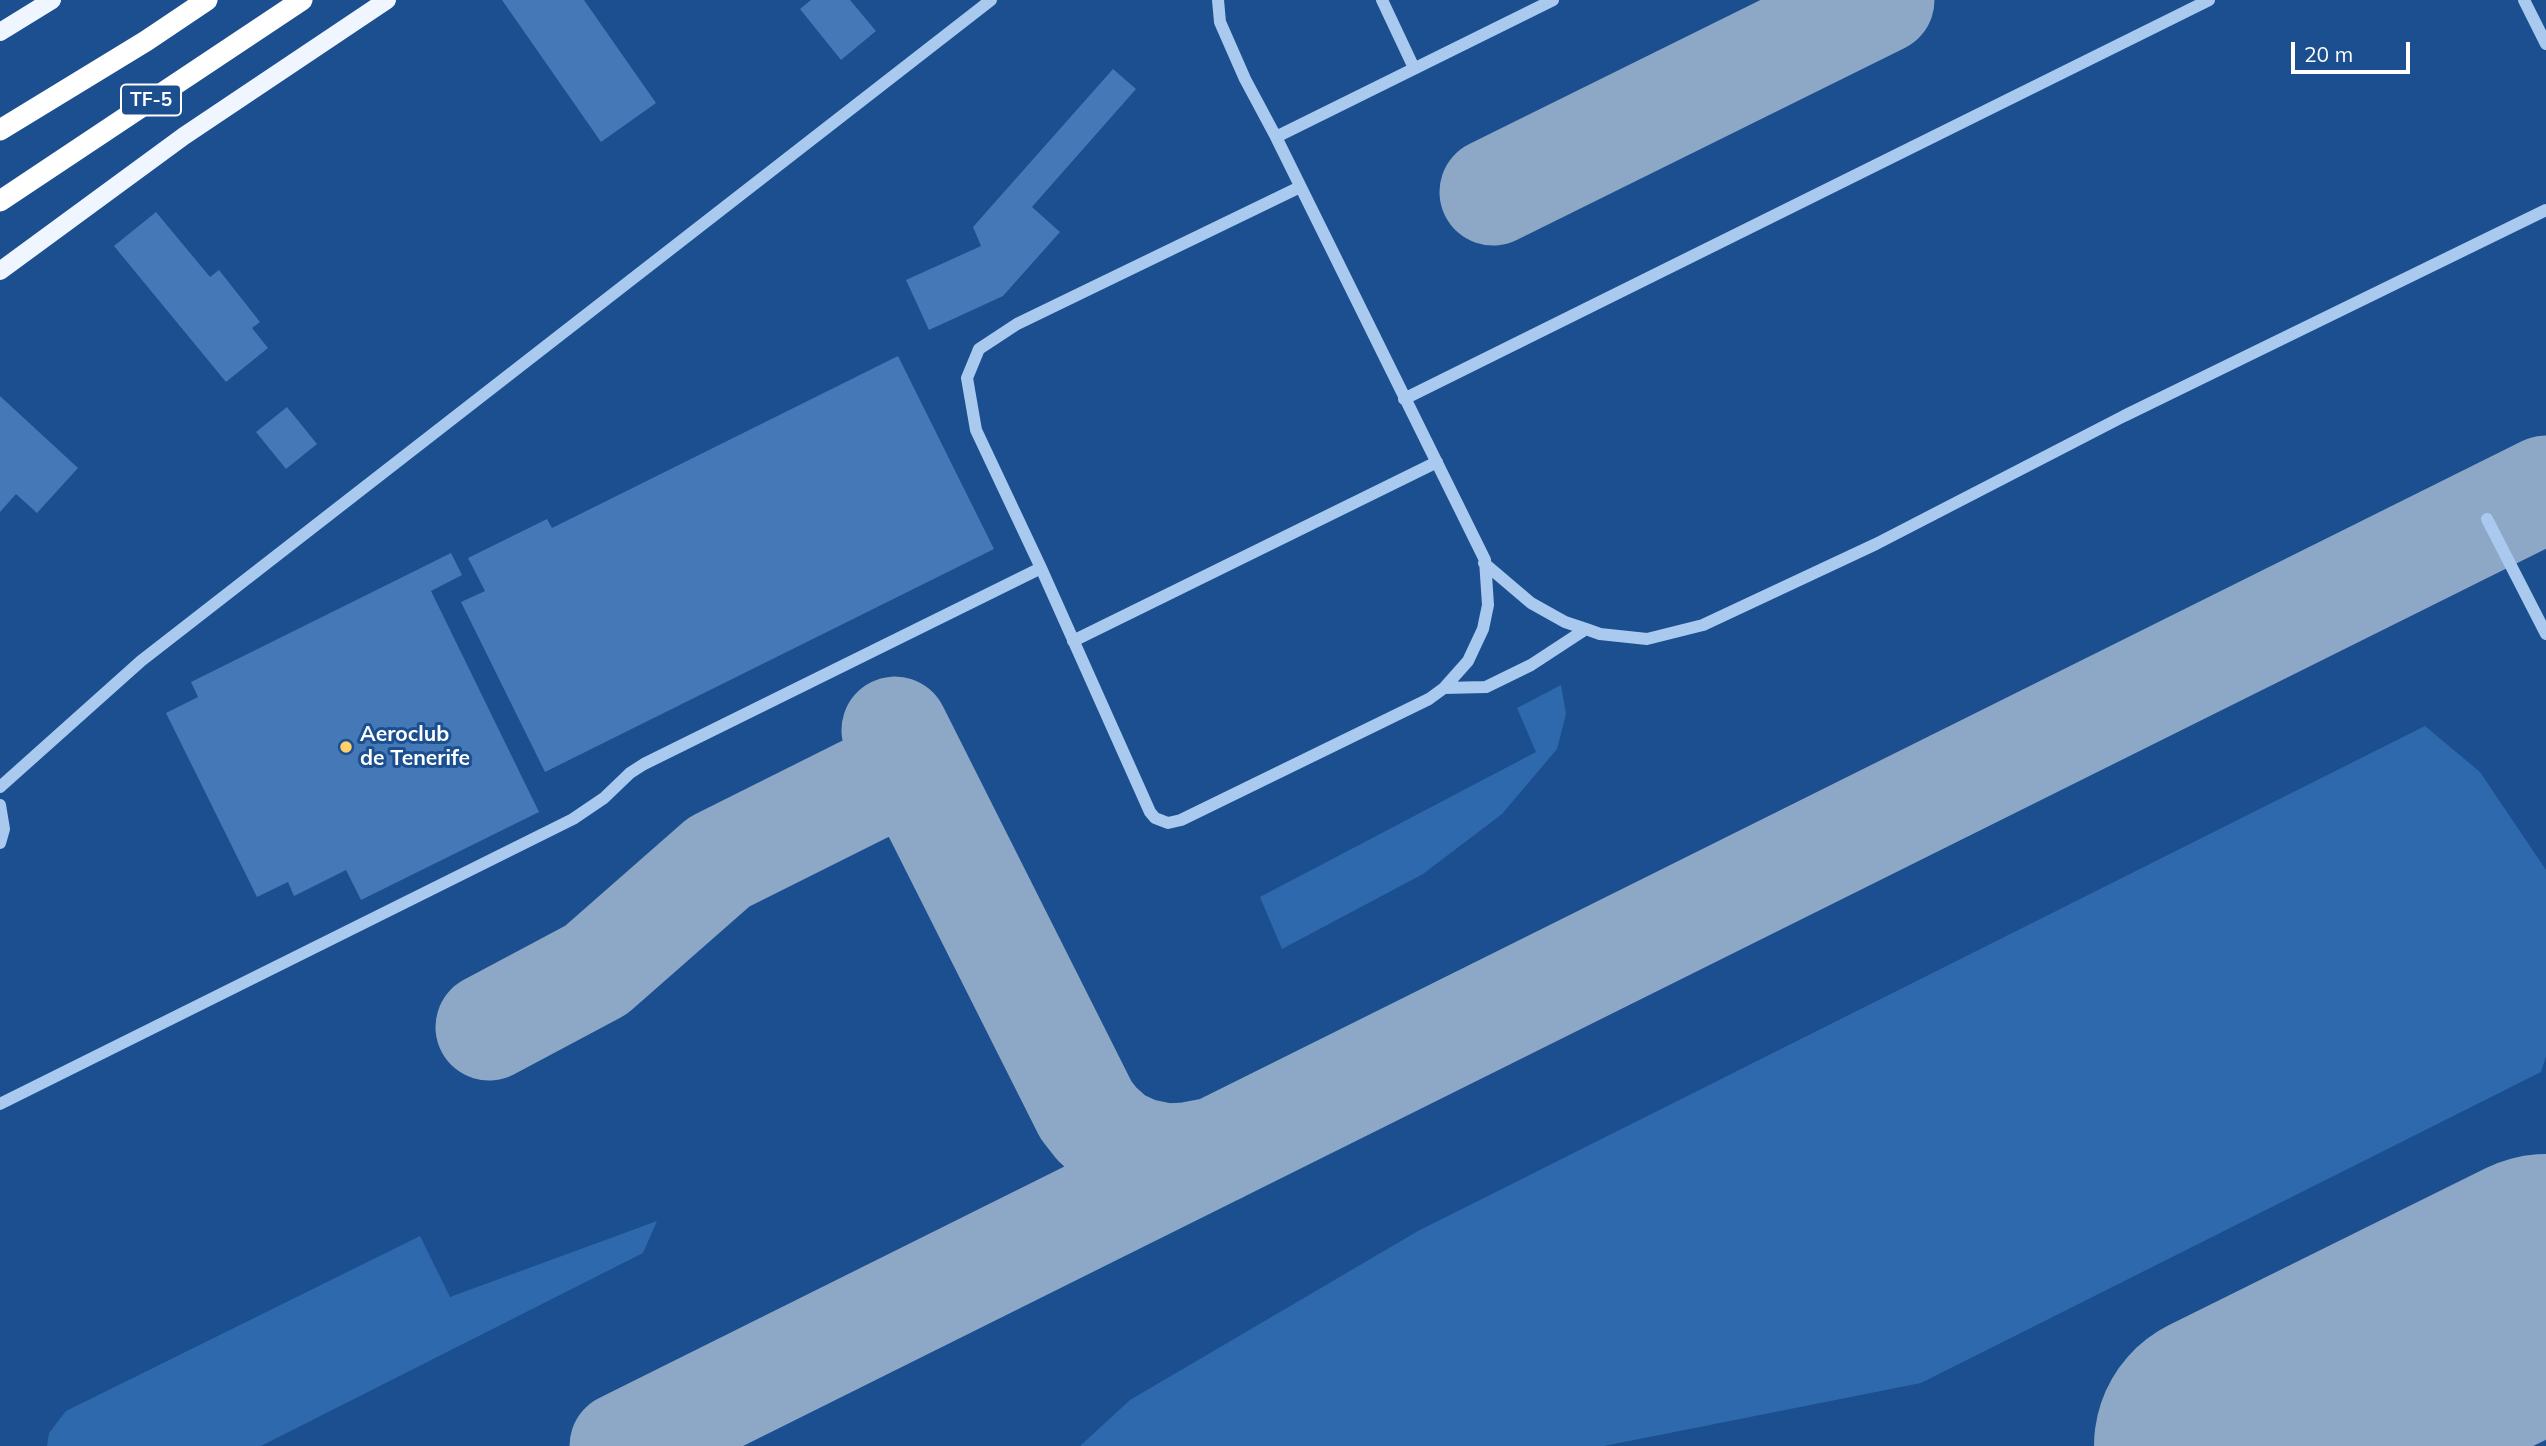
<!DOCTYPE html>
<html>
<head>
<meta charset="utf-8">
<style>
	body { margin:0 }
	#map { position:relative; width:2546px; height:1446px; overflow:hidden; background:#1b4f8f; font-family:Mulish,sans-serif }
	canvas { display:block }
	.scale { position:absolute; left:2291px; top:42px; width:119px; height:32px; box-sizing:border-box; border:4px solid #fff; border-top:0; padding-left:9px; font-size:21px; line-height:24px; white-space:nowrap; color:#fff; -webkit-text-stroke:5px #1b4f8f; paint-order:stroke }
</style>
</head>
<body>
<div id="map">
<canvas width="2546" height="1446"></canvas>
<div class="scale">20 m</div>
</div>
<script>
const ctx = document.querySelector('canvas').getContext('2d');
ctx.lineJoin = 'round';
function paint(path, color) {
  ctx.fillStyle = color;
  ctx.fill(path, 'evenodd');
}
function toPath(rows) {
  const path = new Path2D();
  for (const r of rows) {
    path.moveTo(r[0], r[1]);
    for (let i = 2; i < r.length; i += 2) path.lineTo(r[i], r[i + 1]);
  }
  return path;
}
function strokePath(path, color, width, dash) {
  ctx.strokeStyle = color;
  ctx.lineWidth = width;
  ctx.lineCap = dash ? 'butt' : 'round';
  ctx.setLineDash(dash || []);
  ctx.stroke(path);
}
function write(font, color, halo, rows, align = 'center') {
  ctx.font = font + ' Mulish,sans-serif';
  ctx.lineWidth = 6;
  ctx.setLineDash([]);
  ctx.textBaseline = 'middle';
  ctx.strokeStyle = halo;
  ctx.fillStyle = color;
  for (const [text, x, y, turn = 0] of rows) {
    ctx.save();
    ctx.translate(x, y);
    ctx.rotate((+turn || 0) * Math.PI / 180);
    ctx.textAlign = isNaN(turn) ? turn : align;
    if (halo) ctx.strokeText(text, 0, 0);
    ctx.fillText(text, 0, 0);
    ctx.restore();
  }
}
paint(toPath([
	[1561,685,1566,714,1557,749,1502,814,1423,874,1282,949,1260,897,1536,752,1517,708],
	[2425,726,2480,772,2546,870,2546,1056,2541,1072,1921,1383,1604,1446,1080,1446,1130,1400,1418,1231],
	[657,1221,643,1253,261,1446,47,1446,49,1433,66,1411,420,1236,450,1297]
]), '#2e69ad');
strokePath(toPath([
	[1493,192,1881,0],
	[895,730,1086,1110,1097,1124,1116,1141,1138,1151,1166,1157,1187,1156,1218,1150],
	[489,1027,596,970,719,862,873,785,890,779,920,790,933,807],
	[623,1446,2546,489],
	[2219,1446,2244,1439]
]), '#8da7c7', 107);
strokePath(toPath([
	[2229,1446,2546,1289]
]), '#8da7c7', 270);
paint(toPath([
	[502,0,584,0,656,103,601,142],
	[811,0,850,0,876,31,841,60,800,9],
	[1113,69,1136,89,1032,207,1060,232,1003,296,929,330,906,280,981,246,973,227],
	[156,212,210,277,219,270,260,322,252,328,268,348,226,382,114,246],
	[898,356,994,549,545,772,461,602,485,591,468,558,547,519,552,528],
	[0,396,78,468,37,513,16,494,0,512],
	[287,407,317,444,286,469,256,432],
	[451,553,462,575,431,591,539,812,361,900,346,870,294,896,288,882,257,897,166,713,198,697,191,682]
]), '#4478b7');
strokePath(toPath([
	[1218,0,1220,22,1245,79,1276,137,1485,560,1488,605,1483,629,1468,661,1444,688],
	[1382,0,1414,68],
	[2524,0,2546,44],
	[1276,137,1553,0],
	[1300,187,1017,324,979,349,967,378,976,430,1041,568,1150,812,1155,818,1168,823,1181,820,1429,699,1444,688,1486,687,1531,665,1586,629,1600,634,1647,639,1703,625,1876,544,2124,416,2546,210],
	[1404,399,2209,0],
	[2487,519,2546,634],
	[1484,563,1531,603,1565,622,1586,629],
	[1073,641,1437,462],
	[0,787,141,661,991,0],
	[0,805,4,829,0,843],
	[0,1104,573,819,604,798,630,773,644,764,1041,568]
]), '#a9c9ee', 12);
strokePath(toPath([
	[0,32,52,0],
	[0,271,184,136,387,0]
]), '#f0f6ff', 18);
strokePath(toPath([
	[0,130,146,41,207,0],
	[0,201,302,0]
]), '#fff', 21);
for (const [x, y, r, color] of [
	[346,747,7,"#ffd166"]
]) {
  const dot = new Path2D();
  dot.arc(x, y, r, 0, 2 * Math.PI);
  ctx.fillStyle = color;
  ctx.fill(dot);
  strokePath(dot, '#1b4f8f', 2.5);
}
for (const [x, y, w] of [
	[151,100,60]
]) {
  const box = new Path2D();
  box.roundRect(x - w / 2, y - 15.5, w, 31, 5);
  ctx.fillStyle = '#1b4f8f';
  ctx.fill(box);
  strokePath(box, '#fff', 2);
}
write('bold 19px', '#fff', null, [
	["TF-5",151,100]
]);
write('bold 21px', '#fff', '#1b4f8f', [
	["Aeroclub",360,735],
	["de Tenerife",360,759]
], 'left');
</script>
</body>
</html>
